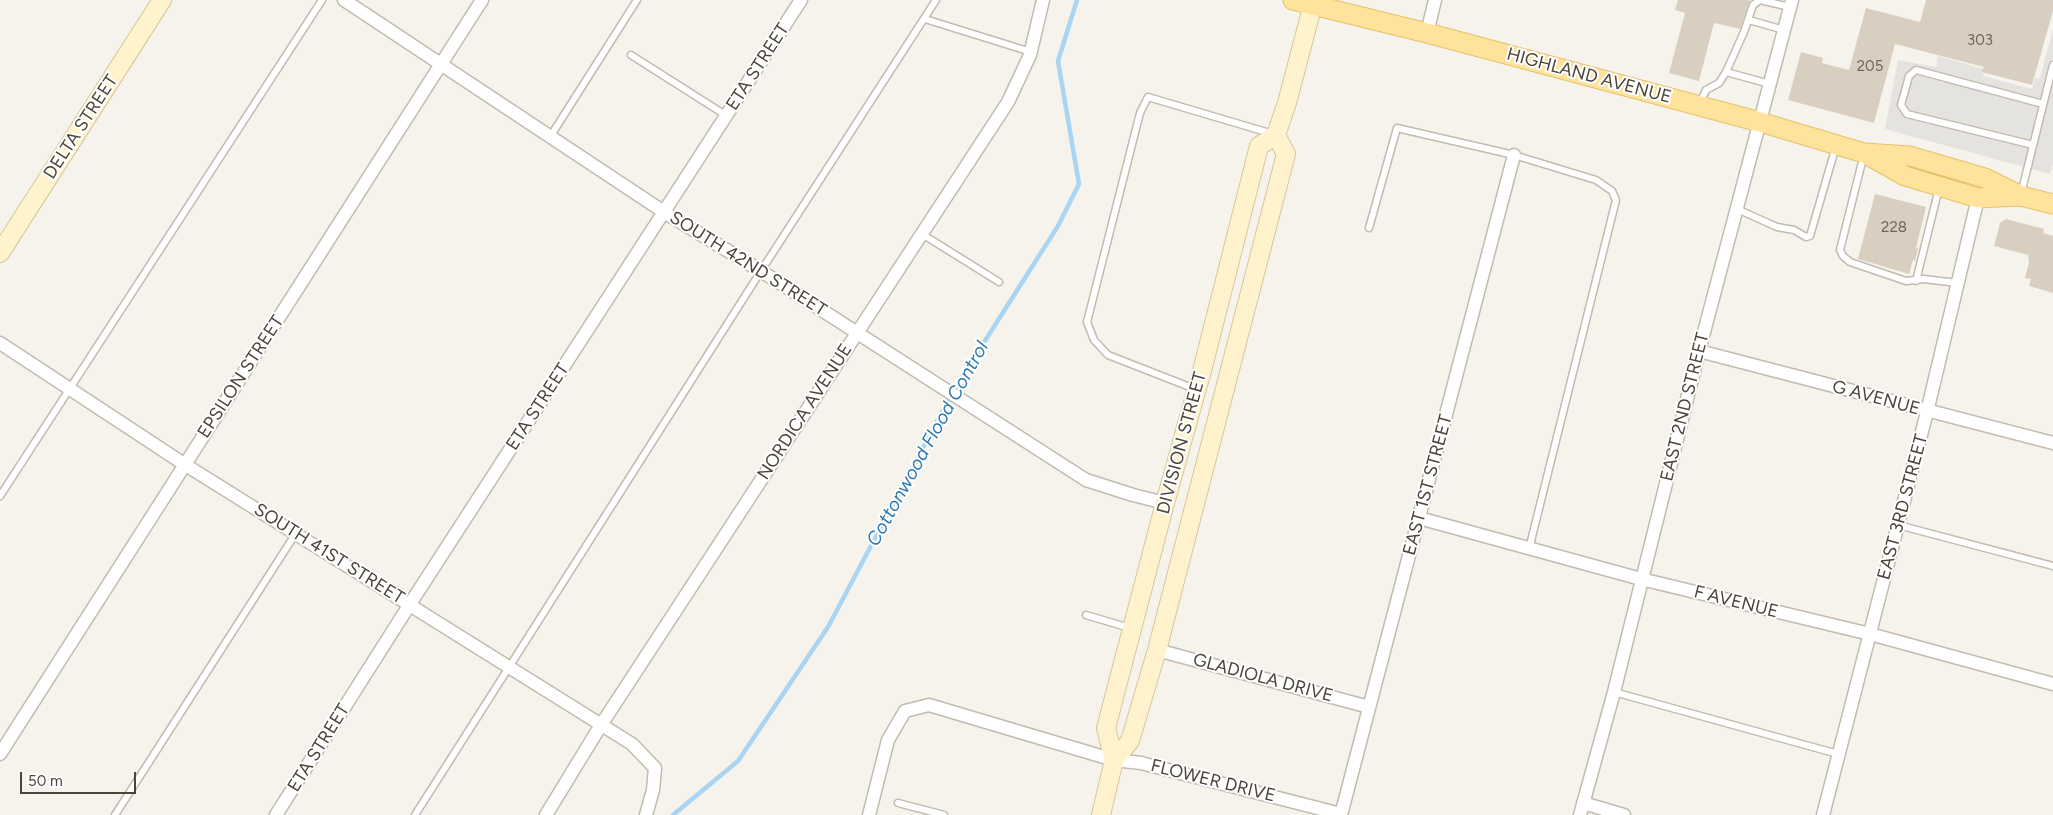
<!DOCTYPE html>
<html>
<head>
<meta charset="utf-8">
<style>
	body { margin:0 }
	#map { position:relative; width:2053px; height:815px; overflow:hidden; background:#f6f3ec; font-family:Figtree,sans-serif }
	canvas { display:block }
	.scale { position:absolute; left:20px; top:772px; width:116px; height:22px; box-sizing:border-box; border:2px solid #4b4439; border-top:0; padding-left:6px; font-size:15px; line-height:18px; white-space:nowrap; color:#4b4439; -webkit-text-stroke:4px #fff; paint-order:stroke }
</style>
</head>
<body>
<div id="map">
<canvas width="2053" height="815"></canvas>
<div class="scale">50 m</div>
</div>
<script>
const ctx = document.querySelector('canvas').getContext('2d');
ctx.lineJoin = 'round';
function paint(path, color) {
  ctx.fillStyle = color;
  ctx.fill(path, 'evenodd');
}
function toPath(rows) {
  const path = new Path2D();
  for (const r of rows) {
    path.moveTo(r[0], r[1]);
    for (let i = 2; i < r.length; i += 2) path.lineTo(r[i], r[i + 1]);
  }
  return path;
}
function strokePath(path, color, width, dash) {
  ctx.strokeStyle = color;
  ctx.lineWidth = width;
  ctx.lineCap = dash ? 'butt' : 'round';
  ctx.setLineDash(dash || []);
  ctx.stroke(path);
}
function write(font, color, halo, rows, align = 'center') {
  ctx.font = font + ' Figtree,sans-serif';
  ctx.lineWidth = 4;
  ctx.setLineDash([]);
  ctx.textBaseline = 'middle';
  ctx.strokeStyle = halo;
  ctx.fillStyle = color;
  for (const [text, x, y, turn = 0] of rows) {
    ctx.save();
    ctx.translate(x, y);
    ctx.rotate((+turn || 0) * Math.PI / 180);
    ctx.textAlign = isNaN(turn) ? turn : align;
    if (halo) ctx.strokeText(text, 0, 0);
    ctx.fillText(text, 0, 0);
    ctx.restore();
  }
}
paint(toPath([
	[2053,29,2053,164,2050,174,1885,129,1898,60,1936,67,1938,56,1984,69,1983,76,2032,89,2035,78,2040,78]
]), '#e5e3e0');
strokePath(toPath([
	[673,815,738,761,828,627,953,391,1058,226,1079,184,1058,61,1077,0]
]), '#a9d4f2', 4.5);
paint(toPath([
	[1678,0,1750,0,1740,29,1714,23,1699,81,1669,73,1685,13,1675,10],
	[1926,0,2053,0,2053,11,2032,85,1982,72,1984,67,1895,44,1874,123,1788,100,1801,52,1823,58,1822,63,1849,70,1866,8,1920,22],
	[1875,194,1926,207,1916,248,1918,249,1915,261,1913,260,1909,274,1858,259],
	[2006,219,2044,229,2043,233,2053,236,2053,293,2029,286,2031,279,2025,278,2029,262,2028,255,1994,246,2000,223]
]), '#d8cfc1');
const lane = toPath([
	[1760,0,1790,7],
	[925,19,1031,52],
	[1749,20,1784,30],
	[631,55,727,116],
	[1726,72,1770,84],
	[1699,105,1706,90,1719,83,1726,72,1744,32,1753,5,1760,0],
	[550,137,637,0],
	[2033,145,1907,114,1901,105,1909,76,1916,70,2043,104],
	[1864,154,1840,250,1843,256,1850,262,1906,281,1924,279,1957,283],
	[2021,194,2053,65],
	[1737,209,1777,227,1794,230,1806,237,1810,236,1836,146],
	[1369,228,1397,128,1514,155,1596,180,1612,191,1616,200,1529,549],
	[922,234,999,282],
	[1916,281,1939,188],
	[1195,389,1108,355,1094,340,1087,322,1140,113,1148,97,1273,134],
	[0,496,322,0],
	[1898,525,2053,566],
	[1086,615,1130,628],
	[1614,692,1838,754],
	[898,803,944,815],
	[115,815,296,533],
	[415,815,761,271,936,0]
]);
const street = toPath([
	[344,0,664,212,761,271,1086,480,1133,495,1165,503],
	[1427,33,1435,0],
	[0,343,184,464,632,744,655,768,653,790,646,815],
	[1699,351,2053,443],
	[1419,518,1641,579,1870,634,2053,684],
	[1157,650,1369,707],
	[0,754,482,0],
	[1583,803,1624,815],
	[276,815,410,604,801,0],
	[546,815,601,725,1008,102,1030,55,1043,0],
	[869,815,888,740,905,711,929,705,1114,760,1141,763,1341,814],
	[1341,815,1514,155],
	[1580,815,1614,692,1699,351,1792,0],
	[1823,815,1927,412,1978,198]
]);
const secondary = toPath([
	[0,253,162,0],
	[1114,760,1106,728,1165,503,1203,367,1259,146,1276,135,1287,103,1314,0],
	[1101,815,1114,760,1130,741,1157,650,1286,154,1276,135]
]);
const primary = toPath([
	[1293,0,1427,33,1760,122,1864,153,1910,156,1985,178,2021,196,2053,204],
	[1868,155,1905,176,1978,198,2019,196]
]);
strokePath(lane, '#c2bbae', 9);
strokePath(street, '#c2bbae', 15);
strokePath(secondary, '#d6c79b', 20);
strokePath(primary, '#e6c16a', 21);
strokePath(lane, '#fff', 6);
strokePath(street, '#fff', 12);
strokePath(secondary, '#fff3cd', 18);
strokePath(primary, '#ffe39c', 19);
write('15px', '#6e675b', null, [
	["303",1980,41],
	["205",1870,67],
	["228",1894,228]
]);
write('18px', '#4b4439', '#fff', [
	["ETA STREET",758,67,-57],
	["HIGHLAND AVENUE",1589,76,15],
	["DELTA STREET",81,127,-57],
	["SOUTH 42ND STREET",748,264,32],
	["EPSILON STREET",241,377,-57],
	["G AVENUE",1876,398,15],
	["ETA STREET",538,407,-57],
	["EAST 2ND STREET",1685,407,-76],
	["NORDICA AVENUE",805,412,-57],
	["DIVISION STREET",1182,443,-75],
	["EAST 1ST STREET",1428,485,-75],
	["EAST 3RD STREET",1903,507,-75],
	["SOUTH 41ST STREET",329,554,32],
	["F AVENUE",1736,602,14],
	["GLADIOLA DRIVE",1263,678,15],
	["ETA STREET",319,748,-58],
	["FLOWER DRIVE",1213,781,14]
]);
write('italic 19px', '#2e7ab2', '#fff', [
	["Cottonwood Flood Control",928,444,-61]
]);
</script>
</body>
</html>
